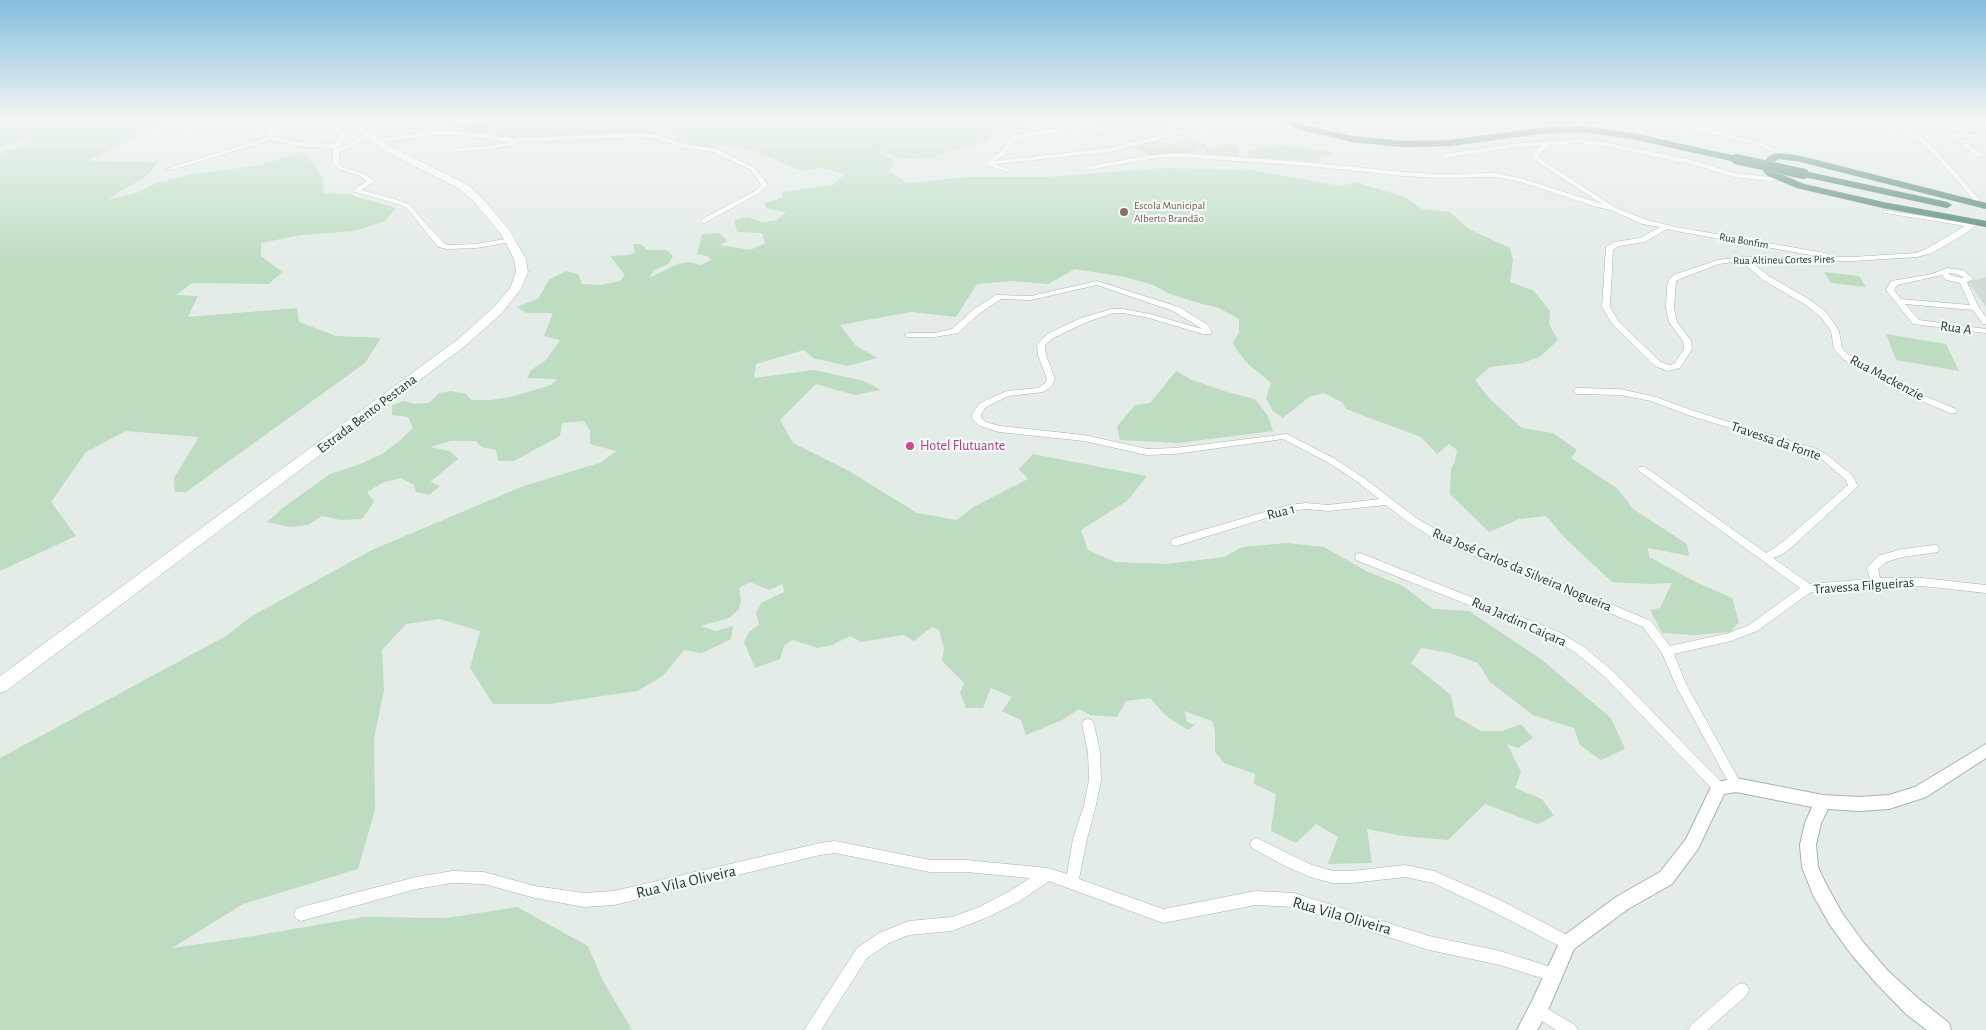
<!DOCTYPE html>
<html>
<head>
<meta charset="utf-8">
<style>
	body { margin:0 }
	canvas { display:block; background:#e3ece7 }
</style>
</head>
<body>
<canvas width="1986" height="1030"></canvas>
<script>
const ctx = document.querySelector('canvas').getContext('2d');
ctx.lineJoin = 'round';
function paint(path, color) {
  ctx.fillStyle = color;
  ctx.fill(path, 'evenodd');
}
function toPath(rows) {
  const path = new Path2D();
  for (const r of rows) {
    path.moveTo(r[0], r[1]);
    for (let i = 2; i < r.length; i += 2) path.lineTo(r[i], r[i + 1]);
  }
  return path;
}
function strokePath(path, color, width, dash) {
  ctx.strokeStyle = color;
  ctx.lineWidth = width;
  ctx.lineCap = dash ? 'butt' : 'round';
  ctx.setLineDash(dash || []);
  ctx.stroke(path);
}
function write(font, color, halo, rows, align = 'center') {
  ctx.font = font + ' "Alegreya Sans",sans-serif';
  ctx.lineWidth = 4.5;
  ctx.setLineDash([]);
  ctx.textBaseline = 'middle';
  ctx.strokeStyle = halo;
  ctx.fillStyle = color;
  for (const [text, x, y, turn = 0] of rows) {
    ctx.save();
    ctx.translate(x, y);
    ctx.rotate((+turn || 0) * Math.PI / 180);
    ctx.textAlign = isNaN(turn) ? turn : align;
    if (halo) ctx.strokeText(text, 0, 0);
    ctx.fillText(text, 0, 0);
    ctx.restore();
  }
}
paint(toPath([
	[1986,277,1986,307,1968,282]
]), '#d1dcd5');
paint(toPath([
	[0,119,172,119,87,161,158,162,149,174,107,200,139,192,155,183,193,174,255,166,300,153,309,158,323,178,323,193,348,194,396,208,385,221,355,231,301,235,261,243,261,256,282,272,269,284,192,283,176,295,198,296,188,317,297,308,299,322,336,336,381,338,365,363,186,492,175,492,174,478,199,437,126,431,86,452,51,502,76,536,0,571,0,153,25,145,26,139,0,147],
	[495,119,1068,119,999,128,987,141,929,158,904,159,875,150,895,162,889,171,907,183,968,177,1048,177,1163,168,1252,170,1341,186,1355,182,1405,197,1422,209,1450,212,1469,229,1510,248,1513,260,1510,282,1534,291,1550,311,1549,324,1558,340,1541,356,1523,363,1490,367,1475,380,1490,399,1522,428,1553,433,1577,450,1571,458,1617,488,1633,509,1687,544,1689,556,1648,548,1649,557,1698,583,1732,598,1739,622,1730,632,1693,635,1662,633,1650,610,1660,608,1672,583,1650,584,1612,582,1566,539,1546,516,1519,519,1489,532,1450,494,1451,469,1455,462,1457,450,1449,444,1437,454,1421,437,1346,409,1342,402,1324,393,1309,397,1283,418,1273,411,1266,398,1271,383,1248,364,1236,349,1233,343,1239,332,1239,319,1219,308,1195,302,1168,293,1153,285,1125,277,1075,269,1048,284,1012,281,977,284,956,317,911,312,840,325,856,346,877,358,847,366,813,358,804,350,756,364,754,378,814,370,864,381,881,390,854,395,816,384,780,420,793,443,849,471,917,513,957,520,973,507,1028,479,1019,469,1033,454,1147,476,1127,501,1081,530,1088,550,1115,562,1165,564,1224,557,1242,547,1286,543,1324,547,1366,571,1403,586,1433,609,1469,611,1541,659,1611,718,1625,749,1601,760,1580,745,1574,728,1533,715,1490,682,1478,663,1450,653,1421,648,1411,663,1451,695,1455,716,1481,731,1502,731,1521,724,1533,738,1518,748,1507,744,1521,772,1515,788,1542,799,1554,816,1538,824,1485,804,1448,840,1403,836,1367,829,1372,863,1328,864,1338,837,1316,824,1296,843,1271,831,1276,794,1254,784,1255,774,1224,763,1215,752,1215,731,1212,721,1184,711,1187,722,1195,725,1188,730,1166,716,1150,698,1126,701,1117,717,1090,715,1079,709,1062,720,1026,735,1021,720,1002,711,1012,697,991,688,983,708,966,708,960,693,964,683,942,661,944,649,939,630,932,627,914,641,903,635,861,642,850,636,832,645,818,648,792,640,784,646,780,659,755,668,744,642,749,632,759,625,756,613,761,603,784,592,783,584,769,590,750,582,739,588,741,600,739,609,729,618,701,626,716,631,733,626,731,639,702,653,684,650,663,676,637,691,548,704,493,704,470,668,480,631,440,619,406,624,382,650,384,690,374,739,375,810,358,869,243,904,172,948,241,938,364,917,447,918,517,907,588,946,603,981,632,1030,0,1030,0,758,226,636,252,616,372,550,521,487,602,462,616,451,590,444,590,430,584,421,562,423,560,436,514,461,498,461,496,450,482,447,476,441,451,441,430,447,450,451,458,459,430,482,440,486,429,495,416,492,414,485,401,478,382,483,367,492,374,502,362,519,340,520,322,516,308,525,290,527,267,522,284,507,330,474,358,465,382,454,397,443,413,428,408,417,392,415,392,405,404,401,414,404,429,403,439,393,451,391,466,394,471,400,490,400,511,397,551,385,557,379,527,378,531,370,546,360,560,340,544,336,553,313,526,313,517,307,538,299,549,280,566,271,578,274,582,284,601,285,620,281,625,275,610,256,629,255,635,253,633,244,641,244,647,250,667,250,673,256,668,264,654,270,649,278,678,264,689,262,701,265,711,260,707,256,697,254,702,234,719,233,728,241,720,245,750,250,765,243,762,233,737,232,734,220,747,217,763,222,777,220,786,212,765,208,765,203,782,198,783,192,832,185,845,174,822,168,802,171,752,150,721,145,709,148,690,144,677,138,666,128,656,128,657,133,652,135,626,133,512,138,442,126,471,125],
	[1104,119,1186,119,1185,122,1132,132,1132,134,1127,136,1117,131,1101,137,1097,135,1117,123,1115,122,1109,123,1111,125,1106,127,1097,128,1090,125],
	[1156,139,1165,146,1192,140,1199,145,1205,144,1209,149,1215,149,1216,146,1236,143,1239,157,1206,155,1205,148,1195,148,1194,154,1149,156,1134,146,1134,144],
	[1271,145,1311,149,1333,152,1332,156,1319,155,1320,162,1249,157,1249,150,1257,150,1257,146,1271,147],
	[1824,272,1859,276,1866,287,1831,283],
	[1886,334,1946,344,1959,371,1896,360],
	[1176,371,1192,380,1227,392,1255,399,1268,416,1273,431,1178,443,1120,440,1117,426,1135,405,1150,403]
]), '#bddcc1');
const minor = toPath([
	[224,119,235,119,194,132,189,131,224,119],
	[257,119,264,119,273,132,274,137,307,143,334,144,339,139,339,135,322,119,329,119,345,134,345,139,339,148,348,145,363,134,367,134,367,136,352,147,339,152,339,163,342,167,365,174,373,180,372,183,361,190,395,199,410,205,428,226,444,243,448,245,476,244,511,238,515,240,511,242,476,248,447,249,438,247,406,207,391,202,355,192,354,191,356,188,367,181,361,176,338,169,333,163,333,148,307,147,271,140,171,170,166,169,268,137,267,132,257,119],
	[1090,119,1101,119,1067,131,1018,138,1012,143,1005,154,995,161,1109,148,1196,127,1214,119,1223,119,1200,129,1110,152,996,164,1009,169,1010,170,1007,172,989,166,987,163,989,159,1001,152,1007,141,1014,135,1066,127,1090,119],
	[1628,119,1650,119,1705,128,1765,144,1789,156,1784,157,1761,146,1705,132,1628,119],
	[1820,119,1853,119,1888,122,1905,128,1921,137,1938,152,1980,200,1972,203,1968,203,1968,201,1973,199,1934,154,1917,139,1901,130,1887,126,1820,119],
	[434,131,457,131,514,138,639,133,658,135,685,144,717,149,755,168,768,185,759,193,705,223,702,223,702,219,755,191,761,185,751,170,713,152,684,148,657,139,639,137,515,142,515,144,489,150,459,151,457,150,457,148,489,146,511,142,457,135,434,135,375,143,372,141,375,139,434,131],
	[1953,133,1976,134,1976,136,1974,137,1959,137,1981,154,1981,156,1977,156,1951,136,1951,134,1953,133],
	[1579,139,1604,142,1696,161,1735,173,1769,177,1780,176,1783,178,1780,180,1769,181,1734,177,1694,165,1604,146,1579,143,1550,145,1539,154,1539,157,1542,160,1616,208,1647,220,1676,227,1825,253,1829,255,1827,257,1852,257,1916,253,1926,249,1965,226,1885,213,1883,212,1883,210,1970,223,1972,220,1978,220,1978,224,1963,235,1932,253,1917,257,1852,261,1750,261,1769,276,1812,301,1827,313,1839,331,1842,348,1849,355,1913,391,1956,409,1957,411,1956,413,1950,413,1907,395,1843,359,1834,349,1831,331,1821,317,1806,305,1763,280,1741,261,1719,264,1682,278,1676,281,1674,308,1677,322,1691,341,1692,349,1680,368,1668,371,1655,366,1613,325,1602,307,1606,247,1614,242,1640,238,1660,227,1642,224,1611,210,1593,206,1521,182,1496,177,1437,178,1404,176,1307,166,1180,157,1158,158,1088,170,1085,168,1088,166,1158,154,1180,153,1307,162,1404,172,1437,174,1496,173,1524,179,1602,204,1538,162,1533,157,1533,153,1541,145,1511,148,1445,158,1442,156,1445,154,1511,144,1579,139],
	[1667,229,1676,231,1822,257,1743,257,1718,260,1676,274,1670,278,1667,286,1666,308,1669,322,1683,341,1684,349,1674,364,1669,365,1661,362,1619,322,1610,307,1613,250,1619,246,1645,242,1667,229],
	[1947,268,1963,270,1974,279,1967,282,1979,308,1986,317,1986,324,1983,324,1973,310,1905,304,1919,320,1986,329,1986,333,1913,324,1886,290,1891,281,1932,274,1947,268],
	[1948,273,1958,274,1964,278,1952,276,1948,273],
	[1942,275,1946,280,1960,283,1970,305,1901,299,1894,290,1897,285,1942,275],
	[1097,281,1179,307,1208,325,1212,332,1211,334,1203,334,1149,318,1123,313,1113,313,1087,322,1053,338,1045,345,1046,355,1055,379,1052,386,1043,392,1009,396,994,403,985,408,981,414,981,418,986,422,1000,426,1084,435,1147,449,1175,448,1287,434,1335,459,1364,478,1416,518,1444,534,1651,621,1670,646,1729,633,1749,625,1800,588,1639,471,1637,469,1639,467,1645,467,1766,553,1773,549,1785,540,1848,485,1845,479,1820,458,1811,453,1688,415,1651,401,1620,395,1577,394,1573,391,1577,388,1620,389,1656,397,1694,411,1817,449,1826,454,1852,475,1858,486,1856,488,1793,546,1781,555,1773,558,1810,584,1870,579,1867,568,1878,556,1902,549,1934,545,1938,546,1939,549,1938,552,1902,557,1886,562,1878,569,1880,578,1922,578,1986,585,1986,593,1922,586,1876,586,1811,592,1757,631,1731,641,1674,654,1686,684,1742,785,1740,789,1736,790,1732,789,1677,688,1662,653,1643,627,1436,540,1408,522,1386,505,1328,511,1306,509,1289,511,1176,546,1172,545,1171,542,1172,539,1289,505,1306,503,1328,505,1379,499,1358,482,1329,463,1283,439,1175,454,1147,455,1084,441,999,432,980,426,972,419,972,414,979,404,988,399,1007,391,1038,388,1045,383,1047,379,1038,355,1037,345,1047,334,1081,318,1112,309,1123,309,1150,314,1202,329,1173,311,1097,285,1031,300,1001,299,980,313,958,333,935,337,908,337,904,335,908,333,935,333,952,329,974,309,996,295,1031,296,1097,281],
	[1360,553,1559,632,1584,647,1613,671,1723,784,1725,788,1723,792,1719,794,1715,792,1605,677,1576,653,1551,638,1356,560,1355,557,1356,554,1360,553],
	[1088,719,1092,720,1094,724,1100,752,1101,780,1096,805,1087,839,1079,879,1163,909,1256,891,1294,893,1429,936,1500,951,1554,968,1559,970,1561,975,1559,980,1554,982,1500,965,1429,950,1294,907,1256,905,1163,923,1049,881,1020,901,988,917,952,931,909,935,889,943,867,958,821,1030,804,1030,857,948,879,933,909,921,952,917,979,907,1010,891,1030,878,966,872,930,872,835,853,820,855,614,905,584,907,535,898,484,884,452,883,416,889,301,921,296,919,294,914,296,909,301,907,416,877,452,871,484,872,535,886,584,893,614,891,820,843,835,841,930,860,966,860,1048,868,1067,874,1073,839,1084,805,1089,780,1088,752,1082,724,1084,720,1088,719],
	[1257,838,1312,865,1333,871,1352,871,1405,865,1434,871,1498,899,1573,938,1575,943,1573,948,1568,950,1563,948,1488,909,1433,883,1405,877,1352,883,1333,883,1310,877,1285,866,1252,848,1250,844,1252,840,1257,838],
	[1742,983,1747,985,1749,990,1747,995,1707,1030,1688,1030,1691,1025,1737,985,1742,983],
	[1538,1003,1575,1025,1578,1030,1556,1030,1533,1015,1531,1010,1533,1005,1538,1003]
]);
const tertiary = toPath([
	[1986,744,1986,758,1926,797,1889,809,1859,811,1828,809,1821,823,1816,845,1818,867,1826,884,1842,913,1863,942,1888,971,1920,1000,1949,1023,1951,1030,1927,1030,1906,1014,1876,983,1851,954,1830,925,1813,895,1802,867,1800,845,1805,823,1812,807,1736,792,1724,794,1698,849,1672,884,1628,909,1574,949,1545,1017,1537,1030,1517,1030,1531,1003,1562,937,1616,897,1660,872,1686,839,1713,783,1736,778,1823,795,1859,797,1889,795,1915,787,1986,744]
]);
const secondary = toPath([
	[340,119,351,119,391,147,468,185,484,200,510,231,526,259,528,272,521,289,502,313,465,346,6,691,0,693,0,676,457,340,494,307,510,288,516,272,514,259,501,234,476,204,460,189,385,151,340,119]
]);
const trunk = toPath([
	[1278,119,1291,119,1304,125,1352,136,1403,141,1450,140,1540,128,1582,126,1632,133,1736,156,1741,159,1736,162,1632,139,1582,132,1540,134,1450,146,1403,147,1352,142,1298,129,1278,119],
	[1777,153,1797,155,1986,203,1986,209,1797,161,1778,159,1772,164,1773,170,1776,172,1804,184,1883,202,1986,221,1986,227,1883,208,1797,188,1768,176,1763,171,1764,162,1769,156,1777,153],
	[1804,171,1947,202,1952,205,1947,208,1800,176,1799,174,1804,171]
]);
strokePath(minor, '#a6b4ad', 1);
strokePath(tertiary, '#a6b4ad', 2);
strokePath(secondary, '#a2b7ad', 1);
strokePath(trunk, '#c2c9c6', 1);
paint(minor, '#fff');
paint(tertiary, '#fff');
paint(secondary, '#fff');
paint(trunk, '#4e836e');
const trunkBridge = toPath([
	[1736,159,1804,174]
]);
strokePath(trunkBridge, '#c2c9c6', 11, []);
strokePath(trunkBridge, '#4e836e', 10);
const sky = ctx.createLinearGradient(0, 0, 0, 264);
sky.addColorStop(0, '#84bede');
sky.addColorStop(0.45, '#f2f6f4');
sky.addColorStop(1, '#f2f6f400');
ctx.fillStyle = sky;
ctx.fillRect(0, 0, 1986, 264);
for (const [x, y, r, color] of [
	[1124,212,5,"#8d6e63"],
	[910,446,5,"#d1479c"]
]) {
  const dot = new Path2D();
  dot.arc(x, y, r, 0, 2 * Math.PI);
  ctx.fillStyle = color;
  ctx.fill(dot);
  strokePath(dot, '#f3f9f5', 2);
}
write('11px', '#785e54', '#f3f9f5', [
	["Escola Municipal",1134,206],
	["Alberto Brandão",1134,219]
], 'left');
write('11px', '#243d32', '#f3f9f5', [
	["Rua Bonfim",1744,241,10],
	["Rua Altineu Cortes Pires",1784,260,-1]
]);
write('14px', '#243d32', '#f3f9f5', [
	["Rua A",1956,328,8],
	["Rua Mackenzie",1887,378,28],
	["Estrada Bento Pestana",367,414,-37],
	["Travessa da Fonte",1776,441,19],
	["Rua 1",1281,512,-14],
	["Rua José Carlos da Silveira Nogueira",1522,570,23],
	["Travessa Filgueiras",1864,586,-4],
	["Rua Jardim Caiçara",1519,622,24]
]);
write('14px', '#b23c85', '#f3f9f5', [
	["Hotel Flutuante",920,446]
], 'left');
write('16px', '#243d32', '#f3f9f5', [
	["Rua Vila Oliveira",686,882,-13],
	["Rua Vila Oliveira",1342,916,16]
]);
</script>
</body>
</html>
